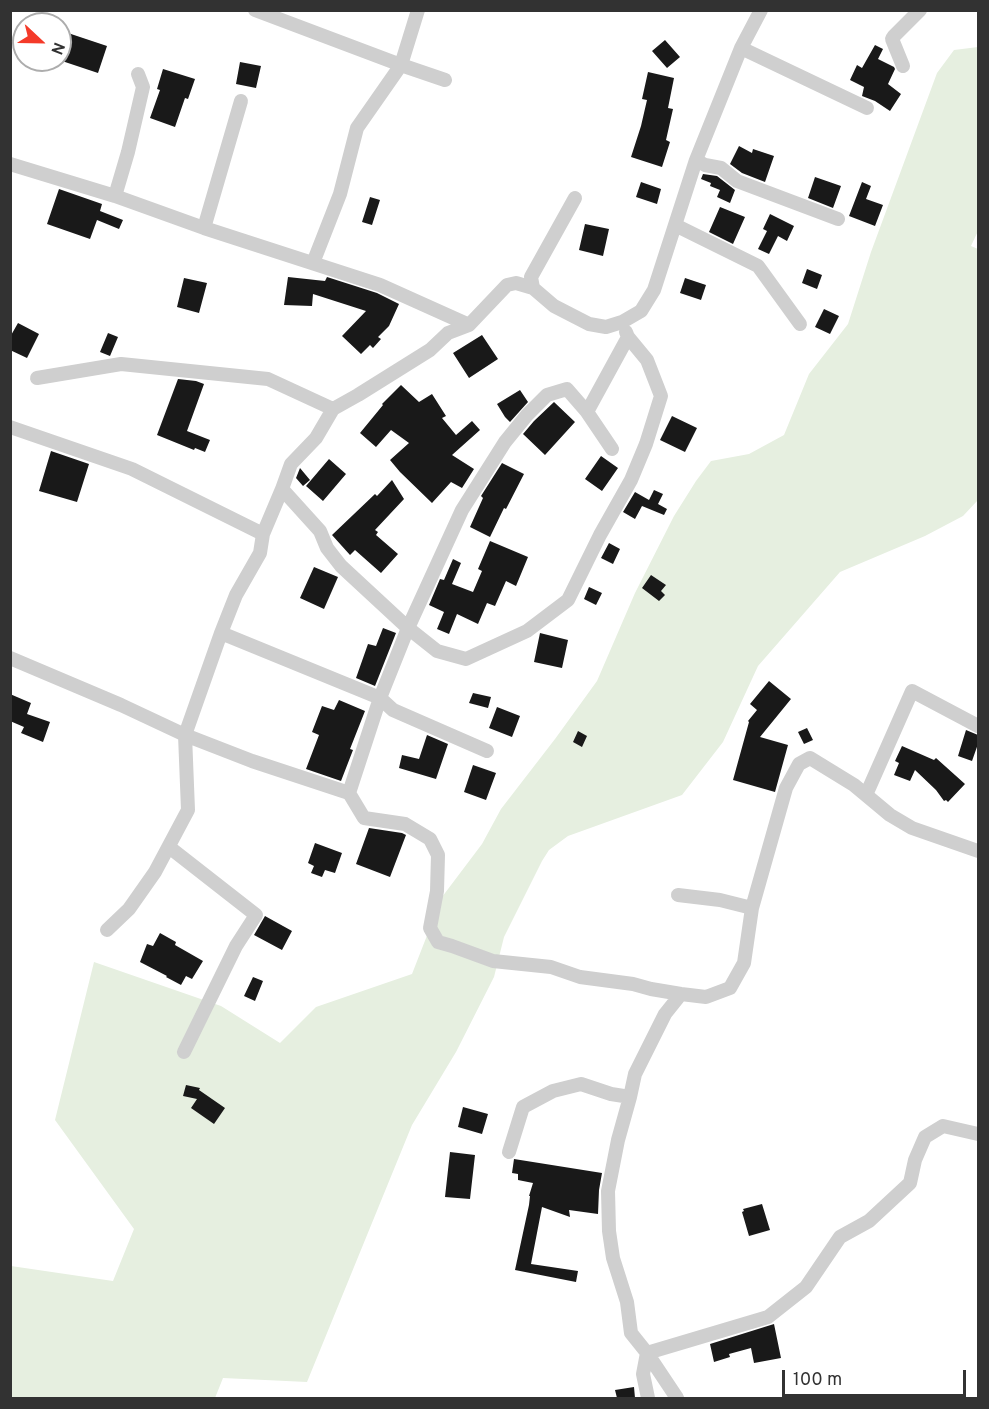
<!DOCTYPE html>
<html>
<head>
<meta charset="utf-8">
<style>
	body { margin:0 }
	#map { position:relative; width:989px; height:1409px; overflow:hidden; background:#fff; font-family:Overpass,sans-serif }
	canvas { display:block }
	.frame { position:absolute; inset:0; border:12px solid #323232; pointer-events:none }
	.north { position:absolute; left:12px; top:12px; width:60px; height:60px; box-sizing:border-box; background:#fff; border:2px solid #adadad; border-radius:50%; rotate:112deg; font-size:16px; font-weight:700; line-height:24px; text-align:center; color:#323232 }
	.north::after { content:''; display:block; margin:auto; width:21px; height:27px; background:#f43a29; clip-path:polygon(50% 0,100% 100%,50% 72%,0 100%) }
	.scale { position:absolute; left:782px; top:1370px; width:184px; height:27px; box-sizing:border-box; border:3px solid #323232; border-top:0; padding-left:8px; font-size:18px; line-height:21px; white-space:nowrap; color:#323232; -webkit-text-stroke:4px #fff; paint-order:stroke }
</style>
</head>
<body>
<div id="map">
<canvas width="989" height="1409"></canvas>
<div class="frame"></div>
<div class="north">N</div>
<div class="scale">100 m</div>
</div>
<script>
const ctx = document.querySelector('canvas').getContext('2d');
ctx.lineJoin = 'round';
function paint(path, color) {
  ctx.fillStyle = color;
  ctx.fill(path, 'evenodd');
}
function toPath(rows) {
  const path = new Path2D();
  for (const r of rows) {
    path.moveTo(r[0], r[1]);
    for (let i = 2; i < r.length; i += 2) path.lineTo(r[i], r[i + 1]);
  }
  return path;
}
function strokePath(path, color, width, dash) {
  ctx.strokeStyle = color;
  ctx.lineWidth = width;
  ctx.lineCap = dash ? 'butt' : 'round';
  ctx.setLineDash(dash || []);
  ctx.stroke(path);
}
paint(toPath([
	[978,47,978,231,971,246,978,249,978,500,963,516,925,536,840,572,758,666,723,742,682,795,568,836,549,850,542,861,504,937,494,977,456,1052,412,1125,307,1382,223,1378,215,1398,11,1398,11,1266,113,1281,134,1229,55,1120,94,962,221,1006,280,1043,316,1007,412,974,442,897,482,844,501,809,555,739,597,681,635,593,674,516,696,481,711,461,749,454,784,435,809,374,848,324,871,252,937,73,954,50]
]), '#e6efe0');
paint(toPath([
	[68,33,107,46,98,73,59,60],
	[665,40,680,57,667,68,652,51],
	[875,45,883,49,878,59,894,67,895,69,888,84,901,94,890,111,875,101,862,96,864,87,850,80,857,65,862,68],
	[240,62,261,66,256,88,236,84],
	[163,69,195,79,188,99,185,98,175,127,150,118,160,90,157,89],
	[648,72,674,78,668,108,673,109,666,140,670,142,662,167,631,157,641,126,647,100,642,99],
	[739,146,752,153,753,149,774,156,765,182,742,173,730,164],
	[703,174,717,176,735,190,730,203,717,197,720,190,710,186,711,183,701,179],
	[815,177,841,186,833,208,808,198],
	[641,182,661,189,657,204,636,197],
	[862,182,871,186,866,199,883,205,875,226,849,216],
	[59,189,102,204,100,211,123,220,119,229,97,220,90,239,47,224],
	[370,197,380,200,372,225,362,222],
	[720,207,745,217,733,244,709,232],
	[770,214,794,226,787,241,778,236,769,254,758,249,767,231,763,229],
	[585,224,609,229,603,256,579,250],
	[807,269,822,275,817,289,802,283],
	[288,277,325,281,327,277,377,293,399,304,389,326,378,337,381,339,373,348,370,345,361,354,342,336,366,311,313,294,312,306,284,305],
	[184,278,207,283,199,313,177,307],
	[685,278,706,285,701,300,680,293],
	[824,309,839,316,830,334,815,327],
	[18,323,39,334,27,358,10,350,10,337],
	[108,333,118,337,110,356,100,352],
	[482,335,498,359,469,378,453,353],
	[178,379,196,381,204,384,187,431,210,440,205,452,195,448,194,450,157,435],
	[401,385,419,402,432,394,446,416,442,418,456,435,472,421,480,430,452,455,474,469,462,488,451,482,432,503,400,472,390,460,409,443,391,430,376,447,360,433,383,405,382,404],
	[520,390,528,402,510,422,505,417,497,404],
	[554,402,575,422,545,455,523,434,534,421],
	[672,416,697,428,685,452,660,440],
	[51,451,89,464,77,502,39,491],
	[601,456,618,468,602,491,585,479],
	[329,459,346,474,323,501,306,486],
	[502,463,524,474,506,509,504,508,490,537,470,527,483,498,481,496],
	[300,468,310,480,303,486,296,478],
	[392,480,404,499,375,530,378,532,376,535,398,554,381,573,355,550,350,555,332,535,375,494,377,496],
	[654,490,663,494,658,504,667,509,664,515,642,506,635,519,623,512,635,492,649,500],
	[490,541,528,557,516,586,506,581,495,606,487,603,478,624,457,614,449,634,437,629,444,612,429,605,440,579,444,580,453,559,461,563,452,584,473,592,482,571,478,569],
	[609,543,620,549,613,564,601,558],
	[314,567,338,577,324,609,300,598],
	[651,575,666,585,661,591,665,595,659,601,642,588],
	[589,587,602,593,596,605,584,599],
	[383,628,396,633,375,686,356,678,368,644,376,646],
	[540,633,568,640,562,668,534,662],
	[769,681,791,699,760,737,788,745,775,792,733,780,749,722,748,721,757,710,750,704],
	[473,693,491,697,488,708,469,703],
	[10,694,31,703,27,714,50,722,43,742,21,733,24,727,10,721],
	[339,700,365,711,350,749,353,750,341,781,306,769,319,735,312,732,322,706,334,710],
	[497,707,520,716,512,737,489,728],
	[807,728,813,740,804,744,798,732],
	[966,730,978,735,978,744,972,761,958,756],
	[578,731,587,736,582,747,573,742],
	[427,735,448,744,436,779,399,768,402,755,419,759],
	[902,746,934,760,936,758,965,784,948,802,946,800,944,801,936,790,915,770,910,781,894,775,899,763,895,761],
	[473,765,496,773,486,800,464,792],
	[369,828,402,833,406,835,390,877,356,864],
	[315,843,342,853,335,873,325,870,322,877,311,873,314,866,308,863],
	[265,916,292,931,282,950,254,935],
	[160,933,176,942,175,945,203,961,192,979,186,976,181,985,166,977,167,976,140,962,147,944,153,946],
	[253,977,263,981,255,1001,244,996],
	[186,1085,200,1088,199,1090,225,1108,214,1124,191,1108,197,1099,183,1096],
	[463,1107,488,1114,482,1134,458,1127],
	[450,1152,475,1155,470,1199,445,1197],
	[514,1159,602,1173,599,1190,598,1214,569,1210,570,1217,542,1207,531,1264,578,1271,576,1282,515,1270,529,1205,530,1196,529,1196,533,1183,518,1180,518,1174,512,1173],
	[762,1204,770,1230,749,1236,742,1212,744,1211,743,1209],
	[774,1324,781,1358,754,1363,751,1348,729,1354,730,1357,714,1362,710,1344],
	[634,1387,635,1398,617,1398,615,1390]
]), '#191919');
strokePath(toPath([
	[255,10,401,65,445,80],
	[741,48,867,108],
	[903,66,892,39,894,36,920,10],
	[696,160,705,165,721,168,737,181,838,219],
	[10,164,115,196,204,228,380,285,469,325],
	[115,196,128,152,143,87,138,74],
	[675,225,758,266,800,324],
	[204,228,241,101],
	[313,263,340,194,357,128,401,65,418,10],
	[533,288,531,277,575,198],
	[37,378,121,364,268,379,333,409],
	[587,412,628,337,626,332],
	[10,427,132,469,263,534],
	[282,489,320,531,327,548,341,566,408,628,437,651,466,659,527,631,568,600,600,535,631,480,646,444,661,396,647,360,628,337],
	[221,633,380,698,393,710,487,751],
	[10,658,121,705,185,735,252,761,349,793,364,818,405,824,430,839,438,855,437,891,430,928,438,942,452,946,493,961,551,967,580,977,633,984,651,989,681,994,706,997,730,988,744,963,752,908,786,788,799,764,810,758,854,785,890,815,912,828,978,851],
	[349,793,380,698,408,628,462,510,505,442,527,415,547,395,567,389,587,412,612,449],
	[866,795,912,691,978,726],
	[169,847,256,915,236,946,184,1052],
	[678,895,720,900,752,908],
	[107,930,129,909,155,872,188,810,185,735,221,633,236,595,260,553,263,534,282,489,291,464,316,438,333,409,358,395,430,350,448,333,469,325,507,285,516,283,533,288,554,306,589,324,606,327,622,322,641,311,654,290,696,160,741,48,761,10],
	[681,994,665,1014,635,1074,630,1097,618,1140,608,1191,609,1231,613,1258,627,1302,631,1333,647,1353,768,1317,806,1287,840,1237,869,1221,910,1183,915,1160,925,1137,943,1126,978,1134],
	[509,1152,523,1107,553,1091,581,1084,611,1094,630,1097],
	[647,1353,677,1398],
	[647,1353,643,1374,648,1398]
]), '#cfcfcf', 14);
</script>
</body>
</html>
